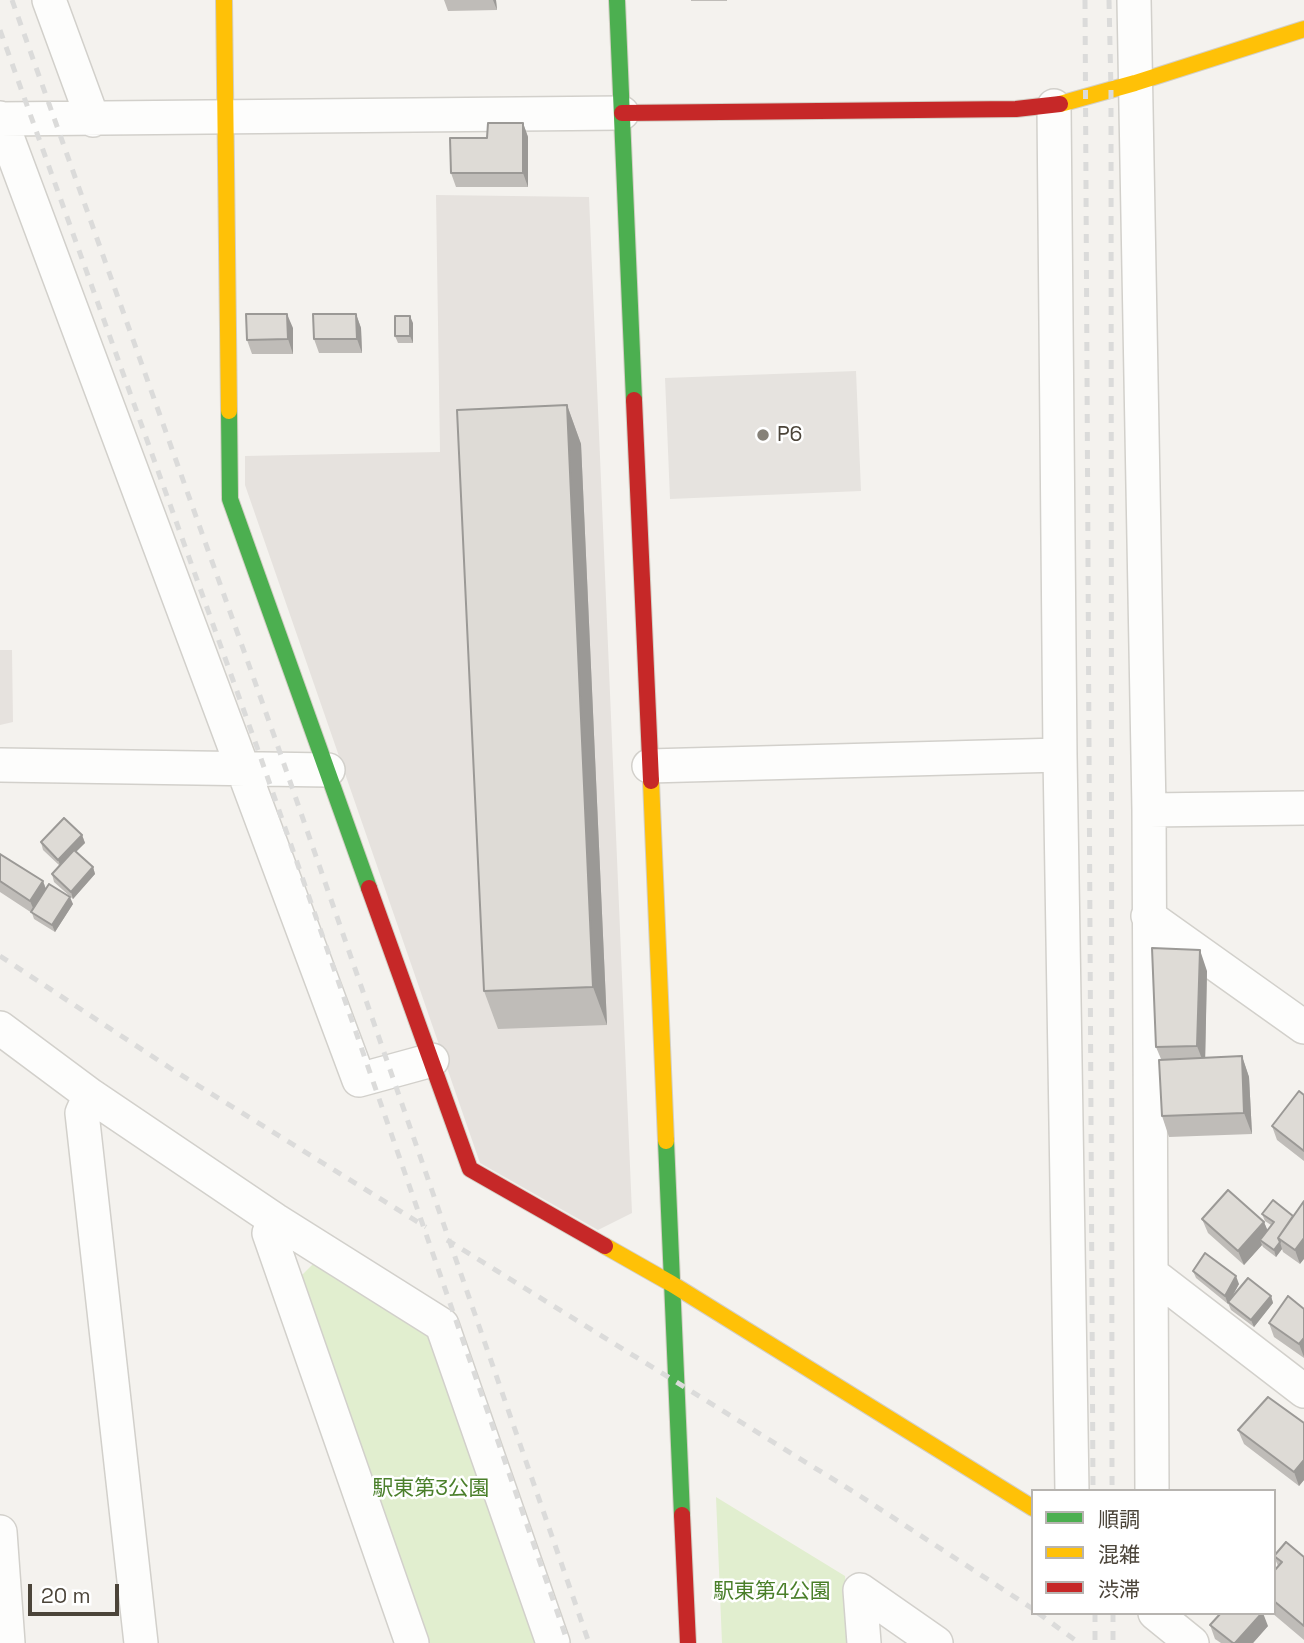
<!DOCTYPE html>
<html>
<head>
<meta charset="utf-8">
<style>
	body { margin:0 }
	#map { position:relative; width:1304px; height:1643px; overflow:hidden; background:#f4f2ee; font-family:"Space Grotesk","Noto Sans JP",sans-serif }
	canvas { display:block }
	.legend { position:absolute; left:1031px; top:1489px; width:245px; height:126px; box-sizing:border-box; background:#fff; border:2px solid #b7b4b0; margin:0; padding:9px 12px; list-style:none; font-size:21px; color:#4b4439 }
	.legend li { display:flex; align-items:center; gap:14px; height:35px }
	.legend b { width:35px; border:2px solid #b7b4b0 }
	.scale { position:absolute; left:28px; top:1584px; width:91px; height:32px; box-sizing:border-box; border:4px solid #4b4439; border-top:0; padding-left:9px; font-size:21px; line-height:24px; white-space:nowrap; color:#4b4439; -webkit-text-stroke:5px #fff; paint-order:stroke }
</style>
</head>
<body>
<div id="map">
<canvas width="1304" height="1643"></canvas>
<ul class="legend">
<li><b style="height:9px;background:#4caf50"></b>順調</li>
<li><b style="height:9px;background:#ffc107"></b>混雑</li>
<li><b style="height:9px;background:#c62828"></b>渋滞</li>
</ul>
<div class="scale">20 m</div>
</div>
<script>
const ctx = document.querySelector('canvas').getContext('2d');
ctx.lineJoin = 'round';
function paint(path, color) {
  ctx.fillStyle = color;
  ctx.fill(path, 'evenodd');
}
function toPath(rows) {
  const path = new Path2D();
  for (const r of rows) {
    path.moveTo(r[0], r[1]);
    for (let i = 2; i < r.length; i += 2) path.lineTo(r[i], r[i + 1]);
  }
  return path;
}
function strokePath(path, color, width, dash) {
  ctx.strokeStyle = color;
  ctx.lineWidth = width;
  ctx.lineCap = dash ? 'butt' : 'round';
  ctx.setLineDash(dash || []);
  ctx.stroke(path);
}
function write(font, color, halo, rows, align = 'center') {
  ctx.font = font + ' "Space Grotesk","Noto Sans JP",sans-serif';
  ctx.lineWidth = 5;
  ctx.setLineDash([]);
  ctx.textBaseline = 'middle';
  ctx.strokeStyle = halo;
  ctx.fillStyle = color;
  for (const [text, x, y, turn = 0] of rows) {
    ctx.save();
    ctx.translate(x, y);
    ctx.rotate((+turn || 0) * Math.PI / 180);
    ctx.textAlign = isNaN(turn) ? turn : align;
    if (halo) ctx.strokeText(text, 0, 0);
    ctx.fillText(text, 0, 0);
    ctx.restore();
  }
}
paint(toPath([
	[436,195,589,197,632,1213,598,1230,480,1163,245,485,245,456,440,452],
	[0,650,12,650,13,722,0,725]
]), '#e6e2de');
paint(toPath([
	[316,1261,432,1335,543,1643,430,1643,299,1278],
	[716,1497,845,1576,853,1643,722,1643]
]), '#e1eecf');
paint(toPath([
	[856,371,861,491,670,499,665,378]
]), '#e6e3df');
const street = toPath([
	[49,0,93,120],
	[1134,0,1149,810,1152,1491],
	[1054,106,1060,755,1072,1491],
	[0,118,359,1080,432,1060],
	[0,119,622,113],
	[0,765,328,770],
	[649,766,1060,755],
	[1149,810,1304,808],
	[1148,916,1304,1027],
	[0,1028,90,1095,82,1113,141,1643],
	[90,1095,275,1220,442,1325,553,1643],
	[275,1220,269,1233,412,1643],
	[1152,1274,1304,1391],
	[0,1532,8,1643],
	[1155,1613,1192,1643],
	[864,1643,860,1590,936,1643]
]);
const fast = toPath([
	[617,0,634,400],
	[229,411,230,499,369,888],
	[666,1141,682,1515]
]);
const slow = toPath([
	[224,0,229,411],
	[1060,104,1135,83,1304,29],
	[651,781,666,1141],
	[605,1246,672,1284,1033,1508]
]);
const jam = toPath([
	[622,113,1016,109,1060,104],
	[634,400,651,781],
	[369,888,470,1169,605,1246],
	[682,1515,688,1643]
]);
strokePath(street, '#d2d0cb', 36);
strokePath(fast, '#d3cfc5', 18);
strokePath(slow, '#d3cfc5', 18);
strokePath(jam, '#d3cfc5', 18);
strokePath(street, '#fdfdfc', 33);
strokePath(fast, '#4caf50', 16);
strokePath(slow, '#ffc107', 16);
strokePath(jam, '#c62828', 16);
strokePath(toPath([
	[12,0,276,741,589,1643],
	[1085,0,1093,1491],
	[1109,0,1111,90,1112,1491],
	[0,30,258,750,568,1643],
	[0,956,170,1068,426,1227],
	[447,1240,857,1494,1033,1609],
	[1038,1613,1079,1643],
	[1095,1613,1095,1643],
	[1113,1613,1113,1643]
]), '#dbdbda', 5, [9, 9]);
paint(toPath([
	[444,0,496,0,497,10,448,11],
	[691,0,727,0,727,1,691,1],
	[523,123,528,137,528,187,456,187,451,173,487,138],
	[356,314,361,328,362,353,319,353,314,339],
	[413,323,413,343,398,343,395,336],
	[293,328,293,354,252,354,247,340],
	[567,405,581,444,607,1025,498,1029,484,991],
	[82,835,85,843,76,851,93,867,95,874,73,899,54,882,52,874,60,866,43,850,41,842],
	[0,854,43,881,46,889,73,904,55,932,34,919,32,913,0,892],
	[1207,971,1205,1058,1242,1056,1249,1077,1252,1134,1169,1137,1162,1116,1161,1059,1156,1047],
	[1304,1095,1304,1161,1277,1140,1272,1126],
	[1262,1214,1293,1216,1300,1264,1283,1252,1282,1249,1276,1257,1263,1247,1262,1245,1244,1265,1208,1233,1202,1219,1264,1222,1267,1230,1271,1225,1265,1221],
	[1193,1271,1239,1284,1229,1302,1271,1296,1273,1303,1254,1327,1231,1310,1228,1303,1228,1304,1196,1278],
	[1304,1309,1304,1358,1274,1337,1269,1323],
	[1304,1423,1304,1480,1299,1486,1244,1444,1238,1430],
	[1274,1556,1304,1557,1304,1640,1272,1613,1274,1613,1274,1571,1278,1566],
	[1210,1625,1268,1626,1253,1643,1221,1643,1215,1639]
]), '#bfbcb8');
paint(toPath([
	[493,0,496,0,497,10],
	[523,123,528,137,528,187,523,173],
	[287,314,293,328,293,354,288,339],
	[356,314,361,328,362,353,357,339],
	[410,316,413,323,413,343,410,336],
	[567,405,581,444,607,1025,593,987],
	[82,835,85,843,61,867,58,860],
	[93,867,95,874,73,899,71,892],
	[43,881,48,895,36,915,30,901],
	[70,897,73,904,55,932,52,925],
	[1200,950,1207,971,1205,1067,1197,1046],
	[1242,1056,1249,1077,1252,1134,1244,1113],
	[1264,1222,1270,1236,1260,1240,1262,1245,1244,1265,1238,1251],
	[1304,1238,1304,1259,1300,1264,1295,1250],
	[1280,1242,1282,1249,1276,1257,1274,1250],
	[1236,1276,1239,1284,1228,1304,1225,1296],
	[1271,1296,1273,1303,1254,1327,1251,1320],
	[1304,1338,1304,1357,1299,1344],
	[1304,1460,1304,1480,1299,1486,1294,1472],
	[1262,1613,1263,1613,1268,1626,1253,1643,1235,1643]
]), '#9b9996');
const building = toPath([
	[488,123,523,123,523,173,451,173,450,138,487,138,488,123],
	[246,314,287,314,288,339,247,340,246,314],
	[313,314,356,314,357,339,314,339,313,314],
	[395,316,410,316,410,336,395,336,395,316],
	[567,405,593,987,484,991,457,410,567,405],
	[64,818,82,835,58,860,41,842,64,818],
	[74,850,93,867,71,892,52,874,74,850],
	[0,854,43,881,30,901,0,881,0,854],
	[49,884,70,897,52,925,31,912,49,884],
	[1152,948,1200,950,1197,1046,1156,1047,1152,948],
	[1242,1056,1244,1113,1162,1116,1159,1060,1242,1056],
	[1299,1091,1304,1095,1304,1151,1272,1126,1299,1091],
	[1228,1190,1264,1222,1238,1251,1202,1219,1228,1190],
	[1273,1200,1293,1216,1278,1238,1280,1242,1274,1250,1260,1240,1274,1222,1262,1214,1273,1200],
	[1304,1201,1304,1238,1295,1250,1278,1238,1304,1201],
	[1205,1253,1236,1276,1225,1296,1193,1271,1205,1253],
	[1248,1278,1271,1296,1251,1320,1228,1302,1248,1278],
	[1288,1296,1304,1309,1304,1338,1299,1344,1269,1323,1288,1296],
	[1268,1397,1304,1423,1304,1460,1294,1472,1238,1430,1268,1397],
	[1286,1542,1304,1557,1304,1626,1274,1601,1274,1571,1282,1562,1274,1556,1286,1542],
	[1221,1613,1262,1613,1235,1643,1233,1643,1210,1625,1221,1613]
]);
paint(building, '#dedbd6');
strokePath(building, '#9b9996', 2);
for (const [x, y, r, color] of [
	[763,435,7,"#868178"]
]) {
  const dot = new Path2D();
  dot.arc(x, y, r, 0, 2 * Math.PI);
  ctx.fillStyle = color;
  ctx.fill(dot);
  strokePath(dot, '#fff', 2.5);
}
write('21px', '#4b4439', '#fff', [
	["P6",777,435]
], 'left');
write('21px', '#4a7f2a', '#fff', [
	["駅東第3公園",431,1489],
	["駅東第4公園",772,1592]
]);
</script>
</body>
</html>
